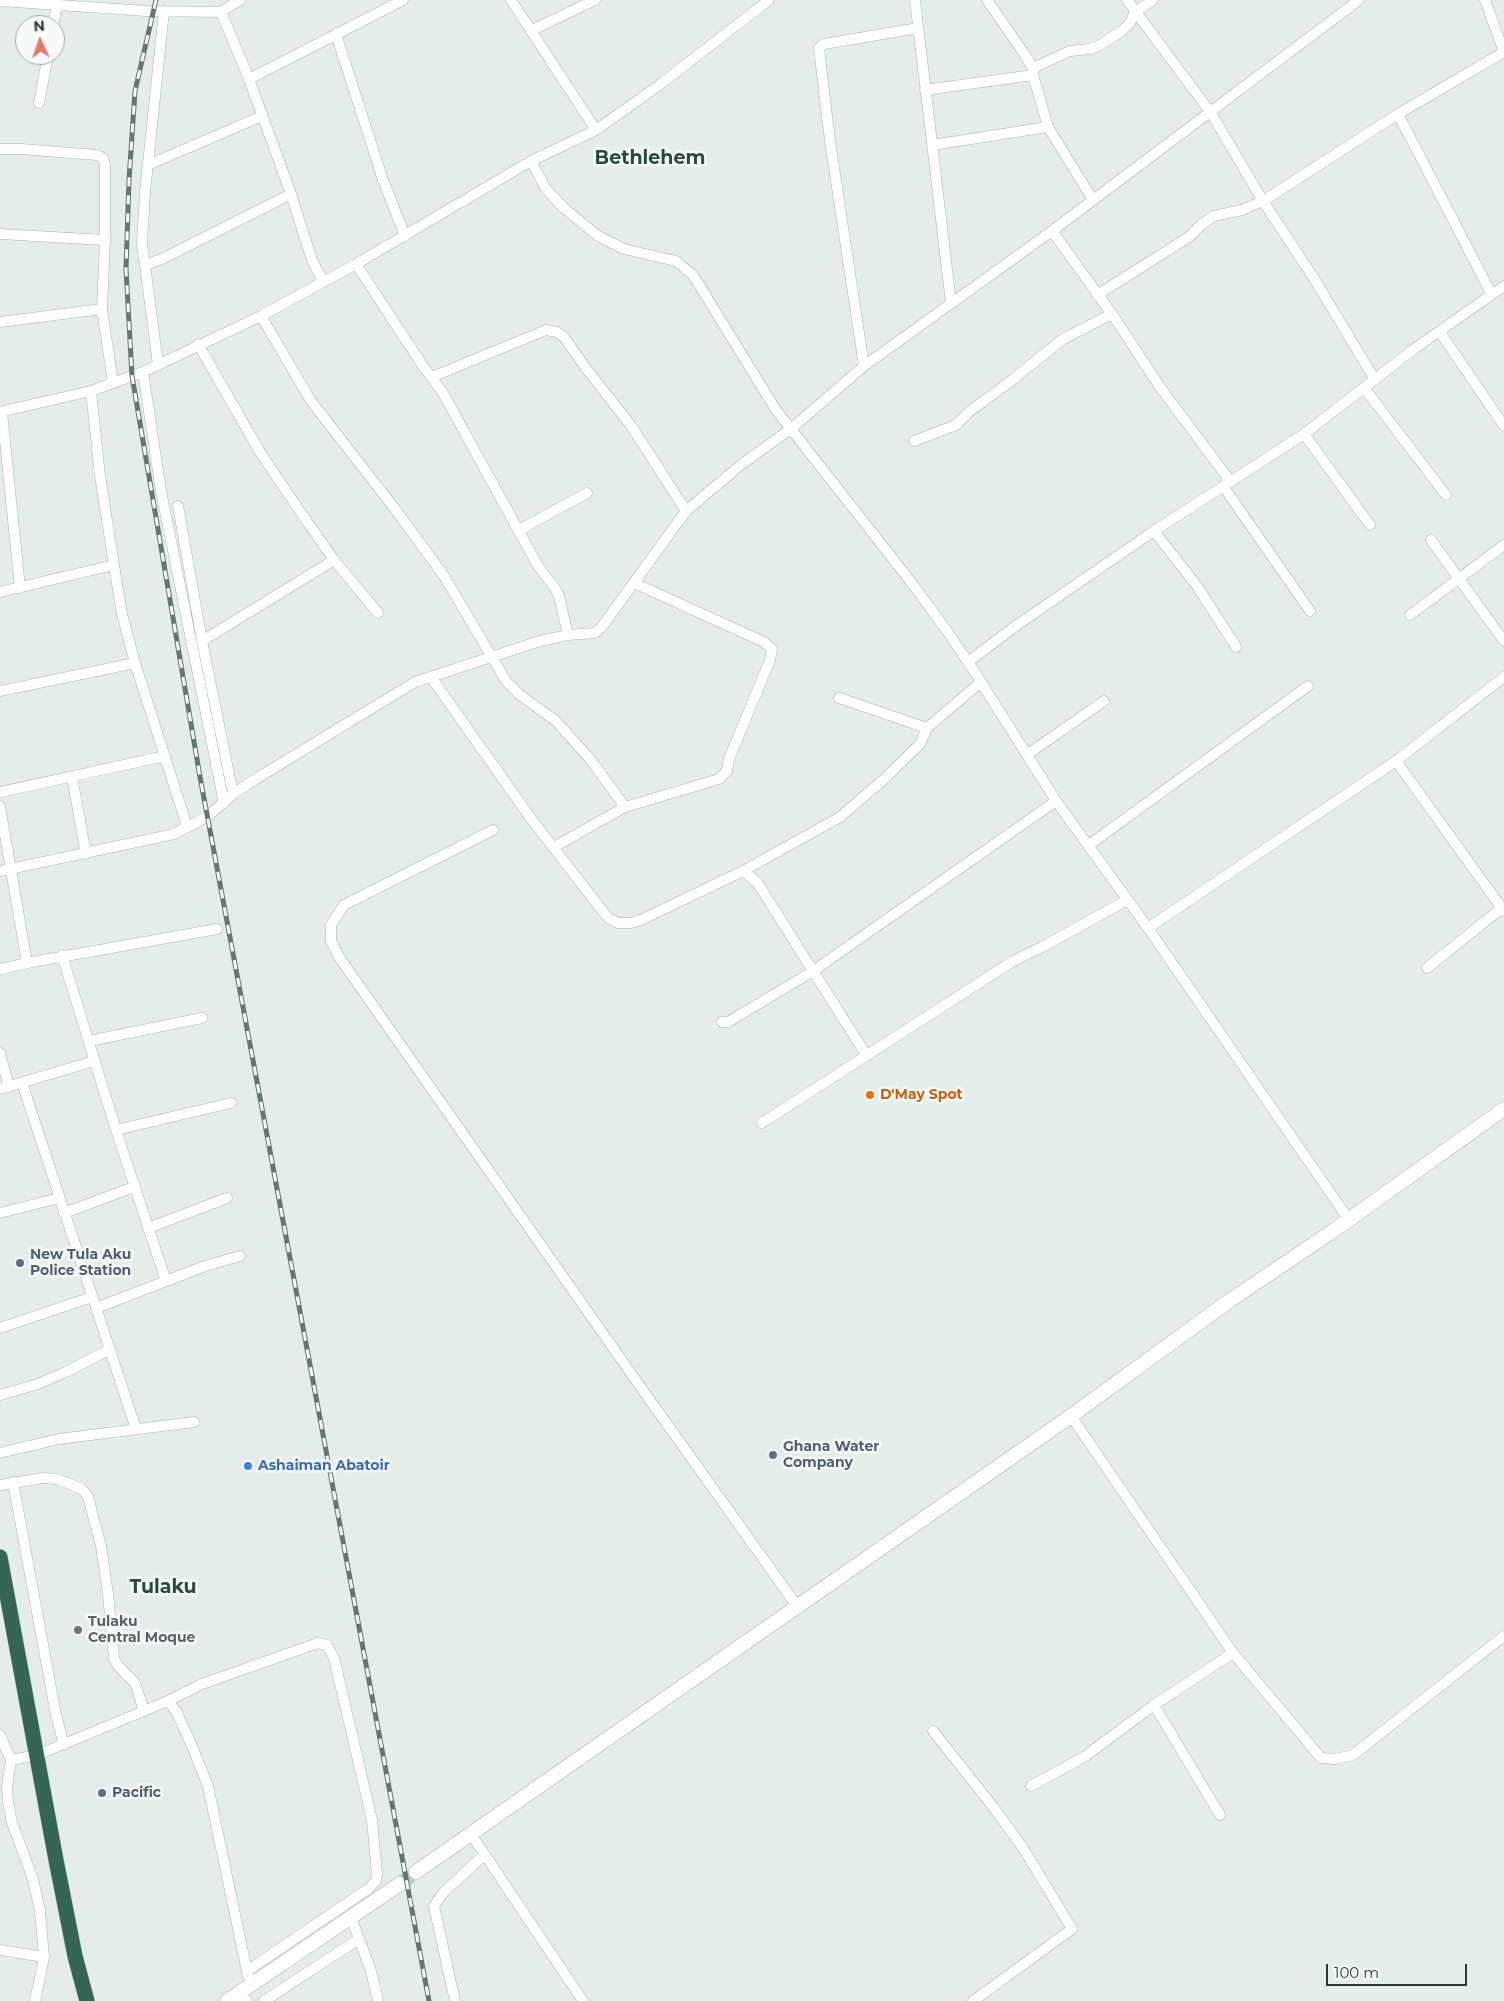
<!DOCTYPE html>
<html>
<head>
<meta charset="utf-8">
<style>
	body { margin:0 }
	#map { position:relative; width:1504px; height:2001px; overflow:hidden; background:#e5ede8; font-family:Montserrat,sans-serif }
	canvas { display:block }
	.north { position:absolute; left:15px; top:15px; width:50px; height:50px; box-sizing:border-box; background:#f6f9f7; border:1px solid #a3aea9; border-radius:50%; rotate:357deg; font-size:14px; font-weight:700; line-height:20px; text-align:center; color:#263d33 }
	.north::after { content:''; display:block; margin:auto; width:18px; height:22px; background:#e3796d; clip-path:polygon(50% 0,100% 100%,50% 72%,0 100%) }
	.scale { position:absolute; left:1326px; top:1964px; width:141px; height:22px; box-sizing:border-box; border:2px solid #263d33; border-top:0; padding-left:6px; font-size:15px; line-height:18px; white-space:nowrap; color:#263d33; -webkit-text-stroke:4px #f6f9f7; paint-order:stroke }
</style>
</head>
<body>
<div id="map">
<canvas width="1504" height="2001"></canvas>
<div class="north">N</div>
<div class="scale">100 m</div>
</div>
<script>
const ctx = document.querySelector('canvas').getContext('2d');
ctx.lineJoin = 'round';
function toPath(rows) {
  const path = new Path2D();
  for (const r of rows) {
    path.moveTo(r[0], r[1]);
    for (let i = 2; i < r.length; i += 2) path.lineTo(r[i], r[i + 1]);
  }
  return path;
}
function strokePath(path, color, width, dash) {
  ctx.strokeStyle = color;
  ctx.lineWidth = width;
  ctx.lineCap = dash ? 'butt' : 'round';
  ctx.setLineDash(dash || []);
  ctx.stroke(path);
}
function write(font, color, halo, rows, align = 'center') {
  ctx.font = font + ' Montserrat,sans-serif';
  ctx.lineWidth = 5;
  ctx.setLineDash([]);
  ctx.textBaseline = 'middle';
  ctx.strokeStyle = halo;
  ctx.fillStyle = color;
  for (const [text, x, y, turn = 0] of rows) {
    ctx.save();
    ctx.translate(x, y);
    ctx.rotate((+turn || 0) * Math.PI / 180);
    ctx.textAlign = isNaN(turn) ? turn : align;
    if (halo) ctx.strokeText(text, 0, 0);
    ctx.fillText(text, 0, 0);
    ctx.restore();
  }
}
strokePath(toPath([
	[400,1884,416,1872]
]), '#bfcac4', 14, [14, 7]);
const street = toPath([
	[511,0,596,130,531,161],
	[915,0,951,303],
	[1127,0,1211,113,1263,201,1315,280,1375,380],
	[1485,0,1504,52],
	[0,1,146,11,221,12,240,0],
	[221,12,249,79,291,194],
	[53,25,57,5],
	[532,30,595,0],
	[336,34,383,180,405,236],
	[1033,68,1070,51,1090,49,1100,45,1123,30,1130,23,1135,12,1153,0],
	[1033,75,1048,127],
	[249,79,403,0],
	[925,90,1033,75,1033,68,1023,52,987,0],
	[39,103,48,55],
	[1398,114,1491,293],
	[596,130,658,86,769,0],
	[932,145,1048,127,1093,200],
	[0,149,21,149,97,155,103,158,105,165,105,240,102,309,113,383],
	[148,165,262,116],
	[1052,231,1112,314,1160,387,1230,481],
	[0,234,105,240],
	[356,264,423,366,443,393,538,566,555,588,559,596,568,635],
	[145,265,142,244,145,192,164,11],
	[1097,295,1189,237,1202,224,1214,216,1242,210,1263,201,1398,114,1504,52],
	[261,316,311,401,395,509,444,576,506,681,520,695,556,721,590,759,625,807],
	[0,322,102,309],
	[1440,332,1504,426],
	[198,344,260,452,299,510,334,560,378,613],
	[158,365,145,265,162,259,291,194,312,260,323,281],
	[864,366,830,141,819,48,824,44,918,28],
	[143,372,161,491,224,803],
	[432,377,546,330,557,332,564,337,585,367,632,427,686,511],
	[1365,389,1446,495],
	[0,412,91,391,143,372,261,316,356,264,531,161,546,189,564,208,598,236,624,249,676,261,693,275,776,410,911,582,947,631,974,671,1056,801,1148,928,1349,1220],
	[2,412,20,588],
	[1304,434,1370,525],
	[914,441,956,425,970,411,1007,384,1063,339,1112,314],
	[1223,486,1310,611],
	[178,506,202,641,233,794],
	[519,530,587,493],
	[1154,531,1197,586,1236,647],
	[1431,540,1504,641],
	[114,565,122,614,135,663,187,826],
	[0,592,114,565,100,476,91,391],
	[1410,615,1504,545],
	[202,641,334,560],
	[968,662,1017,625,1154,531,1304,434,1414,349,1504,286],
	[431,677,532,820,608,918,618,923,631,923,641,920,743,871],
	[0,691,135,663],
	[839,698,927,728],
	[1028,754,1104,701],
	[1396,761,1504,911],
	[72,777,86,854],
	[0,792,165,756],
	[0,806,27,963,0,969],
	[493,830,344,905,331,925,331,941,339,957,637,1382,797,1606],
	[1089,845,1308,686],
	[554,847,625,807,719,779,727,771,729,759,770,660,772,649,764,642,634,583],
	[0,871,174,834,208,816,233,794,254,780,415,682,540,641,568,635,595,633,601,628,686,511,742,464,792,428,864,366,1052,231,1359,0],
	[1148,928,1396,761,1504,677],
	[62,955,116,1130,166,1281],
	[27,963,217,929],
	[1427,968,1502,908],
	[722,1022,728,1022,813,971,757,882,743,871,840,817,882,781,920,744,927,728,981,682],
	[89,1041,202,1018],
	[0,1053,9,1087],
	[867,1056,813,971,1056,801],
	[22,1083,136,1429],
	[0,1089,94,1061],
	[762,1123,1013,961,1042,947,1127,900],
	[116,1130,231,1103],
	[0,1213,59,1198],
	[64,1213,134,1187],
	[148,1228,227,1198],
	[96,1308,205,1266,240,1256],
	[0,1328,92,1297],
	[0,1395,38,1384,66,1372,110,1349],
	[1071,1416,1233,1653,1321,1758,1335,1759,1353,1755,1504,1636],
	[0,1453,59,1439,194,1422],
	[13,1482,56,1715,64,1745],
	[0,1485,43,1478,57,1479,82,1489,88,1497,101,1546,108,1594,114,1659,118,1666,135,1683,144,1711],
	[168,1701,176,1711,192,1746,208,1786,248,1976],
	[1154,1705,1220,1815],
	[933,1731,994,1808,1023,1848,1072,1929,973,2001],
	[0,1735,11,1760,37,1755,168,1701,202,1684,318,1643,327,1645,334,1658,372,1820,377,1874,376,1881,368,1889,247,1971],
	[1031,1786,1084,1757,1154,1705,1233,1653],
	[471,1834,583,2001],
	[351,1917,371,1971,378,2001],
	[0,1950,44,1957,40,1911,33,1879,12,1823,8,1802,7,1787,11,1760],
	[239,1992,247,2001],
	[35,2001,44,1957],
	[264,2001,359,1939],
	[455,2001,434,1906,443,1893,484,1855]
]);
const secondary = toPath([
	[416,1872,1071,1416,1229,1301,1333,1231,1504,1109],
	[227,2001,400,1884]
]);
const highway = toPath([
	[0,1557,56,1860,75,1956,87,2001]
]);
strokePath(street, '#a8b5ae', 11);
strokePath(secondary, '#a5b7ae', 15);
strokePath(highway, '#c2c9c6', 16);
strokePath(street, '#fff', 10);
strokePath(secondary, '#fff', 14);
strokePath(highway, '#356655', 15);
const rail = toPath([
	[156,0,135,91,129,180,126,269,132,376,200,777,429,2001]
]);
strokePath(rail, '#61786e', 5);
strokePath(rail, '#f6f9f7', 3, [9]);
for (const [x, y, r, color] of [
	[870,1095,5,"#e8710a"],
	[20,1263,5,"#5c6f8a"],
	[773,1455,5,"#5c6f8a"],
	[248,1466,5,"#3f7fe0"],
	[78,1630,5,"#6b7280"],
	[102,1793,5,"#5c6f8a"]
]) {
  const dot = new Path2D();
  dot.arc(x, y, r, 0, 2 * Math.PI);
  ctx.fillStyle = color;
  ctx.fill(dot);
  strokePath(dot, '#f6f9f7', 2);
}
write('bold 14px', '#c56008', '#f6f9f7', [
	["D'May Spot",880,1095]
], 'left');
write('bold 14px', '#4e5e75', '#f6f9f7', [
	["New Tula Aku",30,1255],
	["Police Station",30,1271],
	["Ghana Water",783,1447],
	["Company",783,1463],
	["Pacific",112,1793]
], 'left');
write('bold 14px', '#366cbe', '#f6f9f7', [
	["Ashaiman Abatoir",258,1466]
], 'left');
write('bold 14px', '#5b616d', '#f6f9f7', [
	["Tulaku",88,1622],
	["Central Moque",88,1638]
], 'left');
write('bold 19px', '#244d3d', '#f6f9f7', [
	["Bethlehem",650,158],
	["Tulaku",163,1587]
]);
</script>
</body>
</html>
